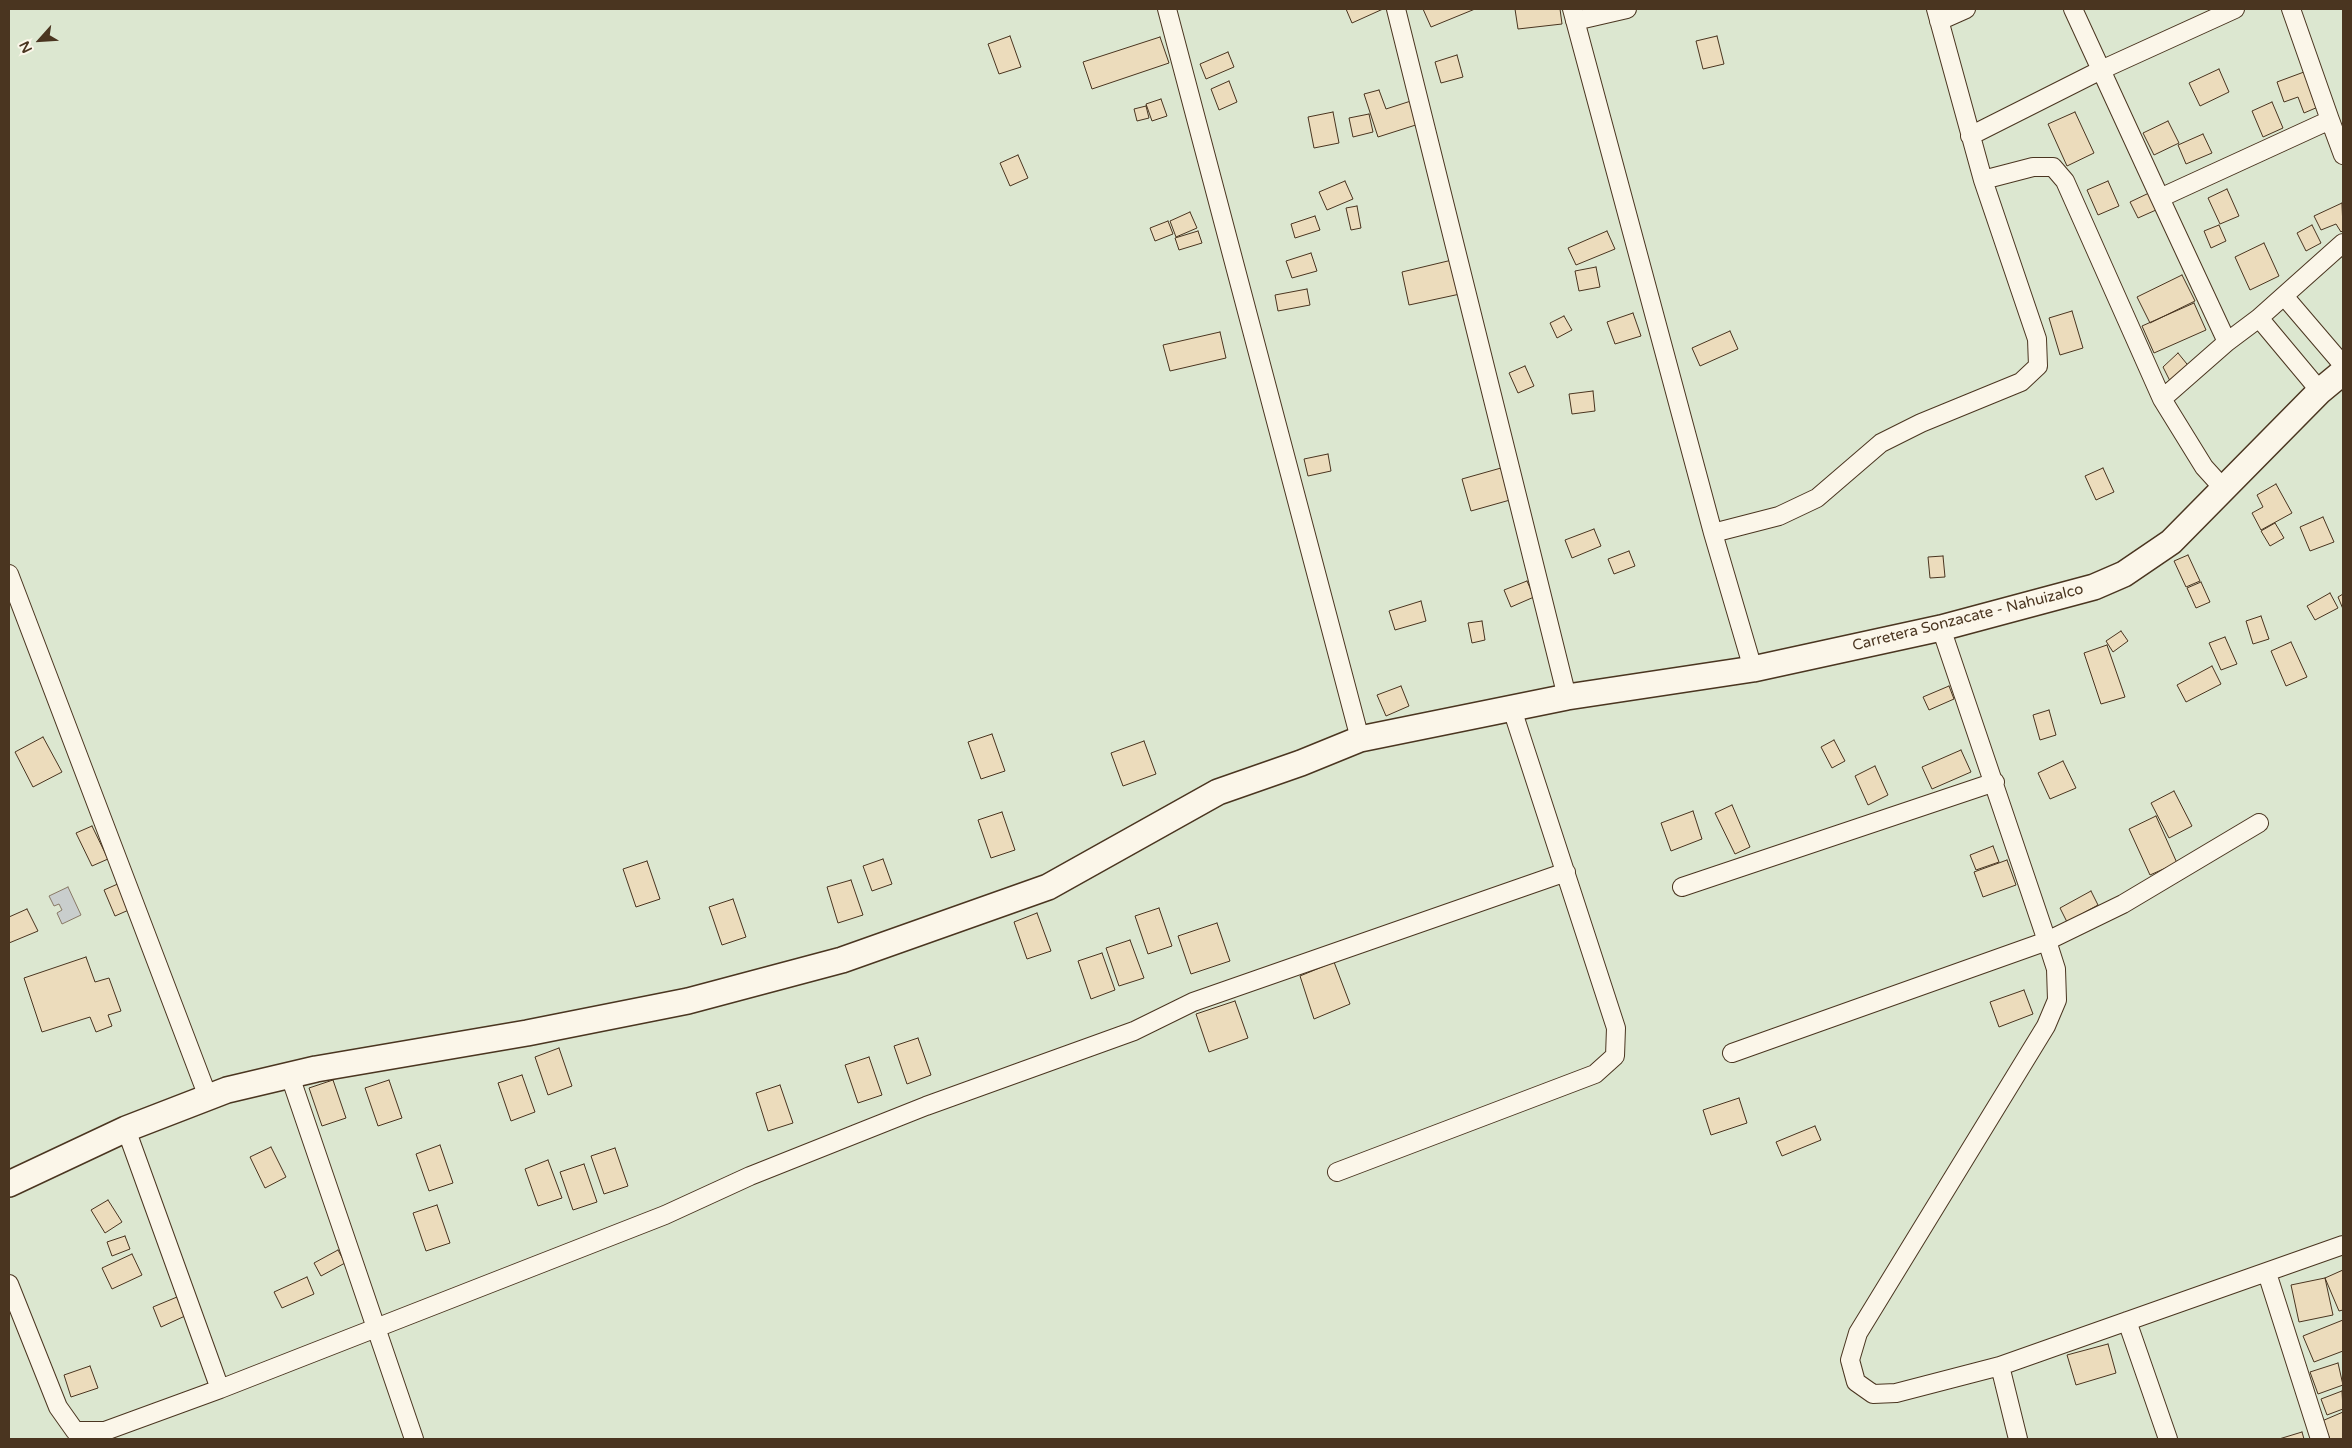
<!DOCTYPE html>
<html>
<head>
<meta charset="utf-8">
<style>
	body { margin:0 }
	#map { position:relative; width:2352px; height:1448px; overflow:hidden; background:#fbf6e9; font-family:"Varela Round",sans-serif }
	canvas { display:block }
	.frame { position:absolute; inset:0; border:10px solid #4a3520; pointer-events:none }
	.north { position:absolute; left:15px; top:15px; width:50px; height:50px; -webkit-text-stroke:4px #fbf6e9; paint-order:stroke; rotate:244deg; font-size:14px; font-weight:700; line-height:20px; text-align:center; color:#4a3520 }
	.north::after { content:''; display:block; margin:auto; width:18px; height:22px; background:#4a3520; clip-path:polygon(50% 0,100% 100%,50% 72%,0 100%) }
</style>
</head>
<body>
<div id="map">
<canvas width="2352" height="1448"></canvas>
<div class="frame"></div>
<div class="north">N</div>
</div>
<script>
const ctx = document.querySelector('canvas').getContext('2d');
ctx.lineJoin = 'round';
function paint(path, color) {
  ctx.fillStyle = color;
  ctx.fill(path, 'evenodd');
}
function toPath(rows) {
  const path = new Path2D();
  for (const r of rows) {
    path.moveTo(r[0], r[1]);
    for (let i = 2; i < r.length; i += 2) path.lineTo(r[i], r[i + 1]);
  }
  return path;
}
function strokePath(path, color, width, dash) {
  ctx.strokeStyle = color;
  ctx.lineWidth = width;
  ctx.lineCap = dash ? 'butt' : 'round';
  ctx.setLineDash(dash || []);
  ctx.stroke(path);
}
function write(font, color, halo, rows, align = 'center') {
  ctx.font = font + ' "Varela Round",sans-serif';
  ctx.lineWidth = 4;
  ctx.setLineDash([]);
  ctx.textBaseline = 'middle';
  ctx.strokeStyle = halo;
  ctx.fillStyle = color;
  for (const [text, x, y, turn = 0] of rows) {
    ctx.save();
    ctx.translate(x, y);
    ctx.rotate((+turn || 0) * Math.PI / 180);
    ctx.textAlign = isNaN(turn) ? turn : align;
    if (halo) ctx.strokeText(text, 0, 0);
    ctx.fillText(text, 0, 0);
    ctx.restore();
  }
}
const green = toPath([
	[9,9,2343,9,2343,1439,9,1439,9,9]
]);
paint(green, '#dce7d0');
strokePath(green, '#887966', 1);
const water = toPath([
	[68,887,81,915,62,924,57,913,62,910,59,904,54,906,49,896,68,887]
]);
paint(water, '#c9cecd');
strokePath(water, '#887966', 1);
const building = toPath([
	[1346,9,1383,9,1352,23,1346,9],
	[1423,9,1475,9,1431,27,1423,9],
	[1515,9,1560,9,1562,24,1518,29,1515,9],
	[1010,36,1021,67,999,74,988,44,1010,36],
	[1717,36,1724,64,1703,69,1696,41,1717,36],
	[1160,37,1169,63,1092,89,1083,62,1160,37],
	[1228,52,1234,67,1206,79,1200,64,1228,52],
	[1457,55,1463,77,1441,83,1435,62,1457,55],
	[2219,69,2229,92,2200,106,2189,83,2219,69],
	[2304,72,2318,107,2304,113,2298,97,2284,102,2277,82,2304,72],
	[1229,81,1237,102,1219,110,1211,89,1229,81],
	[1379,90,1386,109,1414,100,1422,123,1378,137,1364,94,1379,90],
	[1161,99,1167,116,1152,121,1146,104,1161,99],
	[2272,102,2283,128,2263,137,2252,111,2272,102],
	[1146,106,1149,118,1137,121,1134,109,1146,106],
	[1333,112,1339,143,1314,148,1308,117,1333,112],
	[2075,112,2094,153,2067,166,2048,124,2075,112],
	[1369,114,1373,132,1353,137,1349,118,1369,114],
	[2168,121,2179,143,2154,155,2143,133,2168,121],
	[2203,134,2212,153,2186,164,2178,145,2203,134],
	[1018,155,1028,178,1010,186,1000,163,1018,155],
	[1345,181,1353,199,1327,210,1319,192,1345,181],
	[2108,181,2119,206,2098,215,2087,190,2108,181],
	[2227,189,2239,216,2220,224,2208,198,2227,189],
	[2149,193,2156,210,2138,218,2130,202,2149,193],
	[2342,203,2343,230,2341,232,2336,224,2321,230,2314,216,2342,203],
	[1357,206,1361,228,1351,230,1346,208,1357,206],
	[1190,212,1197,228,1176,237,1170,221,1190,212],
	[1315,216,1320,230,1295,238,1291,224,1315,216],
	[1168,221,1173,234,1155,241,1150,228,1168,221],
	[2219,225,2226,241,2211,248,2204,231,2219,225],
	[2312,225,2321,243,2306,251,2297,233,2312,225],
	[1198,231,1202,243,1179,250,1175,238,1198,231],
	[1607,231,1615,249,1576,265,1568,248,1607,231],
	[2264,243,2279,276,2250,290,2235,257,2264,243],
	[1311,253,1317,271,1292,278,1286,261,1311,253],
	[1452,260,1460,294,1409,305,1402,272,1452,260],
	[1596,267,1600,287,1579,291,1575,271,1596,267],
	[2182,275,2195,301,2150,323,2137,297,2182,275],
	[1307,289,1310,305,1278,311,1275,295,1307,289],
	[2194,303,2206,330,2154,353,2142,326,2194,303],
	[2072,311,2083,348,2060,355,2049,318,2072,311],
	[1633,313,1641,336,1615,344,1607,322,1633,313],
	[1564,316,1572,330,1557,338,1550,323,1564,316],
	[1730,331,1738,349,1700,366,1692,348,1730,331],
	[1220,332,1226,358,1170,371,1163,345,1220,332],
	[2178,353,2191,369,2172,385,2163,367,2178,353],
	[1525,366,1534,386,1518,393,1509,373,1525,366],
	[1593,391,1595,411,1572,414,1569,394,1593,391],
	[1328,454,1331,471,1308,476,1304,459,1328,454],
	[1501,468,1510,500,1471,511,1462,479,1501,468],
	[2103,468,2114,492,2096,500,2085,476,2103,468],
	[2276,484,2292,513,2261,530,2252,513,2263,507,2257,495,2276,484],
	[2323,517,2334,542,2310,551,2300,527,2323,517],
	[2275,523,2284,538,2270,546,2261,531,2275,523],
	[1594,529,1601,546,1572,558,1565,540,1594,529],
	[1629,551,1635,566,1614,574,1608,559,1629,551],
	[2188,555,2200,581,2186,587,2174,561,2188,555],
	[1943,556,1945,577,1930,578,1928,557,1943,556],
	[1527,581,1534,597,1511,607,1504,590,1527,581],
	[2201,582,2210,602,2196,608,2187,588,2201,582],
	[2330,593,2338,608,2315,620,2307,606,2330,593],
	[2343,594,2343,609,2338,597,2343,594],
	[1421,601,1426,621,1395,630,1389,611,1421,601],
	[2261,616,2269,639,2253,644,2246,621,2261,616],
	[1482,621,1485,640,1472,643,1468,623,1482,621],
	[2121,631,2128,641,2113,652,2106,641,2121,631],
	[2225,637,2237,664,2221,670,2209,643,2225,637],
	[2291,642,2307,677,2286,686,2271,651,2291,642],
	[2107,645,2125,697,2101,704,2084,653,2107,645],
	[2212,666,2221,684,2186,702,2177,685,2212,666],
	[1401,686,1409,706,1386,716,1377,695,1401,686],
	[1949,686,1954,699,1929,710,1923,697,1949,686],
	[2049,710,2056,735,2040,740,2033,715,2049,710],
	[992,734,1005,771,981,779,968,742,992,734],
	[43,737,62,772,33,787,15,752,43,737],
	[1834,740,1845,761,1832,768,1821,747,1834,740],
	[1144,741,1156,774,1123,786,1111,753,1144,741],
	[1961,750,1971,772,1932,789,1922,767,1961,750],
	[2063,761,2076,788,2050,799,2038,773,2063,761],
	[1875,766,1888,795,1868,805,1855,776,1875,766],
	[2174,791,2192,826,2169,838,2151,803,2174,791],
	[1732,805,1750,847,1735,854,1715,813,1732,805],
	[1693,811,1702,839,1671,851,1661,823,1693,811],
	[1002,812,1015,850,991,858,978,820,1002,812],
	[2156,816,2177,863,2150,875,2129,829,2156,816],
	[92,826,108,859,92,866,76,833,92,826],
	[1993,846,1999,862,1976,870,1970,855,1993,846],
	[883,859,892,884,872,891,863,866,883,859],
	[2007,860,2016,885,1983,897,1974,872,2007,860],
	[647,861,660,899,636,907,623,869,647,861],
	[851,880,863,915,838,923,827,887,851,880],
	[120,883,131,909,115,916,104,890,120,883],
	[2091,891,2098,905,2067,922,2060,908,2091,891],
	[733,899,746,937,722,945,709,907,733,899],
	[1159,908,1172,946,1148,954,1135,916,1159,908],
	[27,909,38,931,9,943,9,917,27,909],
	[1037,913,1051,951,1027,959,1014,922,1037,913],
	[1217,923,1230,961,1191,974,1178,936,1217,923],
	[1130,940,1144,978,1119,986,1106,948,1130,940],
	[1102,953,1115,990,1091,999,1078,961,1102,953],
	[86,957,95,982,109,978,121,1011,108,1015,112,1026,96,1032,90,1017,42,1032,24,978,86,957],
	[1334,962,1350,1004,1314,1019,1300,976,1334,962],
	[2024,990,2033,1014,1999,1027,1990,1002,2024,990],
	[1235,1001,1248,1038,1209,1052,1196,1014,1235,1001],
	[918,1038,931,1075,907,1084,894,1046,918,1038],
	[559,1048,572,1086,548,1095,535,1057,559,1048],
	[869,1057,882,1095,858,1103,845,1065,869,1057],
	[522,1075,535,1112,511,1121,498,1083,522,1075],
	[333,1080,346,1118,322,1126,309,1088,333,1080],
	[389,1080,402,1118,378,1126,365,1088,389,1080],
	[780,1085,793,1123,768,1131,756,1093,780,1085],
	[1739,1098,1747,1123,1711,1135,1703,1110,1739,1098],
	[1815,1126,1821,1140,1782,1156,1776,1142,1815,1126],
	[440,1145,453,1183,429,1191,416,1154,440,1145],
	[271,1147,286,1177,265,1188,250,1157,271,1147],
	[615,1148,628,1186,604,1194,591,1156,615,1148],
	[548,1160,562,1198,538,1206,525,1169,548,1160],
	[584,1164,597,1202,573,1210,560,1172,584,1164],
	[108,1200,122,1222,105,1233,91,1210,108,1200],
	[437,1205,450,1243,426,1251,413,1213,437,1205],
	[125,1236,130,1249,112,1256,107,1242,125,1236],
	[338,1250,345,1263,321,1276,314,1263,338,1250],
	[132,1254,142,1275,112,1289,102,1268,132,1254],
	[2343,1270,2343,1310,2339,1311,2325,1278,2343,1270],
	[307,1277,314,1294,282,1308,274,1292,307,1277],
	[2325,1278,2333,1315,2299,1322,2291,1285,2325,1278],
	[177,1297,185,1316,161,1327,153,1307,177,1297],
	[2343,1320,2343,1351,2314,1362,2303,1336,2343,1320],
	[2108,1344,2116,1373,2076,1385,2067,1355,2108,1344],
	[2338,1363,2343,1385,2318,1394,2310,1372,2338,1363],
	[90,1366,98,1388,71,1397,64,1375,90,1366],
	[2342,1391,2343,1409,2327,1415,2321,1399,2342,1391],
	[2343,1412,2343,1439,2330,1439,2322,1421,2343,1412],
	[2302,1432,2304,1439,2279,1439,2302,1432]
]);
paint(building, '#ecdcbc');
strokePath(building, '#4a3520', 1);
const street = toPath([
	[1167,9,1360,739],
	[1396,9,1567,697],
	[1572,9,1713,533,1753,669],
	[2073,9,2160,198],
	[2291,9,2330,120],
	[1575,21,1627,9],
	[1939,21,1966,9],
	[1970,136,2101,70,2235,9],
	[2343,155,2330,120,2160,198,2227,342,2259,318,2343,243],
	[1983,180,2033,167,2053,167,2065,181,2162,399,2204,467,2223,488],
	[2284,296,2343,365],
	[2259,318,2320,391],
	[2162,399,2227,342],
	[1713,533,1779,516,1817,498,1881,443,1921,423,2021,382,2038,366,2037,339,1983,180,1936,9],
	[9,574,208,1097],
	[1941,628,2047,941,2056,969,2057,1000,2046,1026,1858,1333,1850,1360,1856,1382,1873,1394,1896,1393,2000,1366,2343,1245],
	[1682,887,1995,782],
	[1732,1053,2047,941,2123,904,2259,823],
	[290,1076,414,1439],
	[126,1129,220,1389],
	[1337,1172,1595,1074,1615,1056,1616,1028,1512,709],
	[2267,1273,2320,1439],
	[9,1284,58,1407,75,1431,105,1431,220,1389,665,1215,750,1176,926,1106,1134,1031,1193,1002,1566,872],
	[2127,1321,2168,1439],
	[2000,1366,2018,1439]
]);
const secondary = toPath([
	[9,1184,126,1129,227,1090,316,1069,527,1033,688,1001,842,960,1048,887,1218,792,1301,763,1360,739,1567,697,1753,669,1941,628,2094,587,2124,574,2171,542,2320,391,2343,372]
]);
strokePath(street, '#4a3520', 20);
strokePath(secondary, '#4a3520', 28);
strokePath(street, '#fbf6e9', 18);
strokePath(secondary, '#fbf6e9', 25);
write('15px', '#4a3520', '#fbf6e9', [
	["Carretera Sonzacate - Nahuizalco",1968,618,-14]
]);
</script>
</body>
</html>
